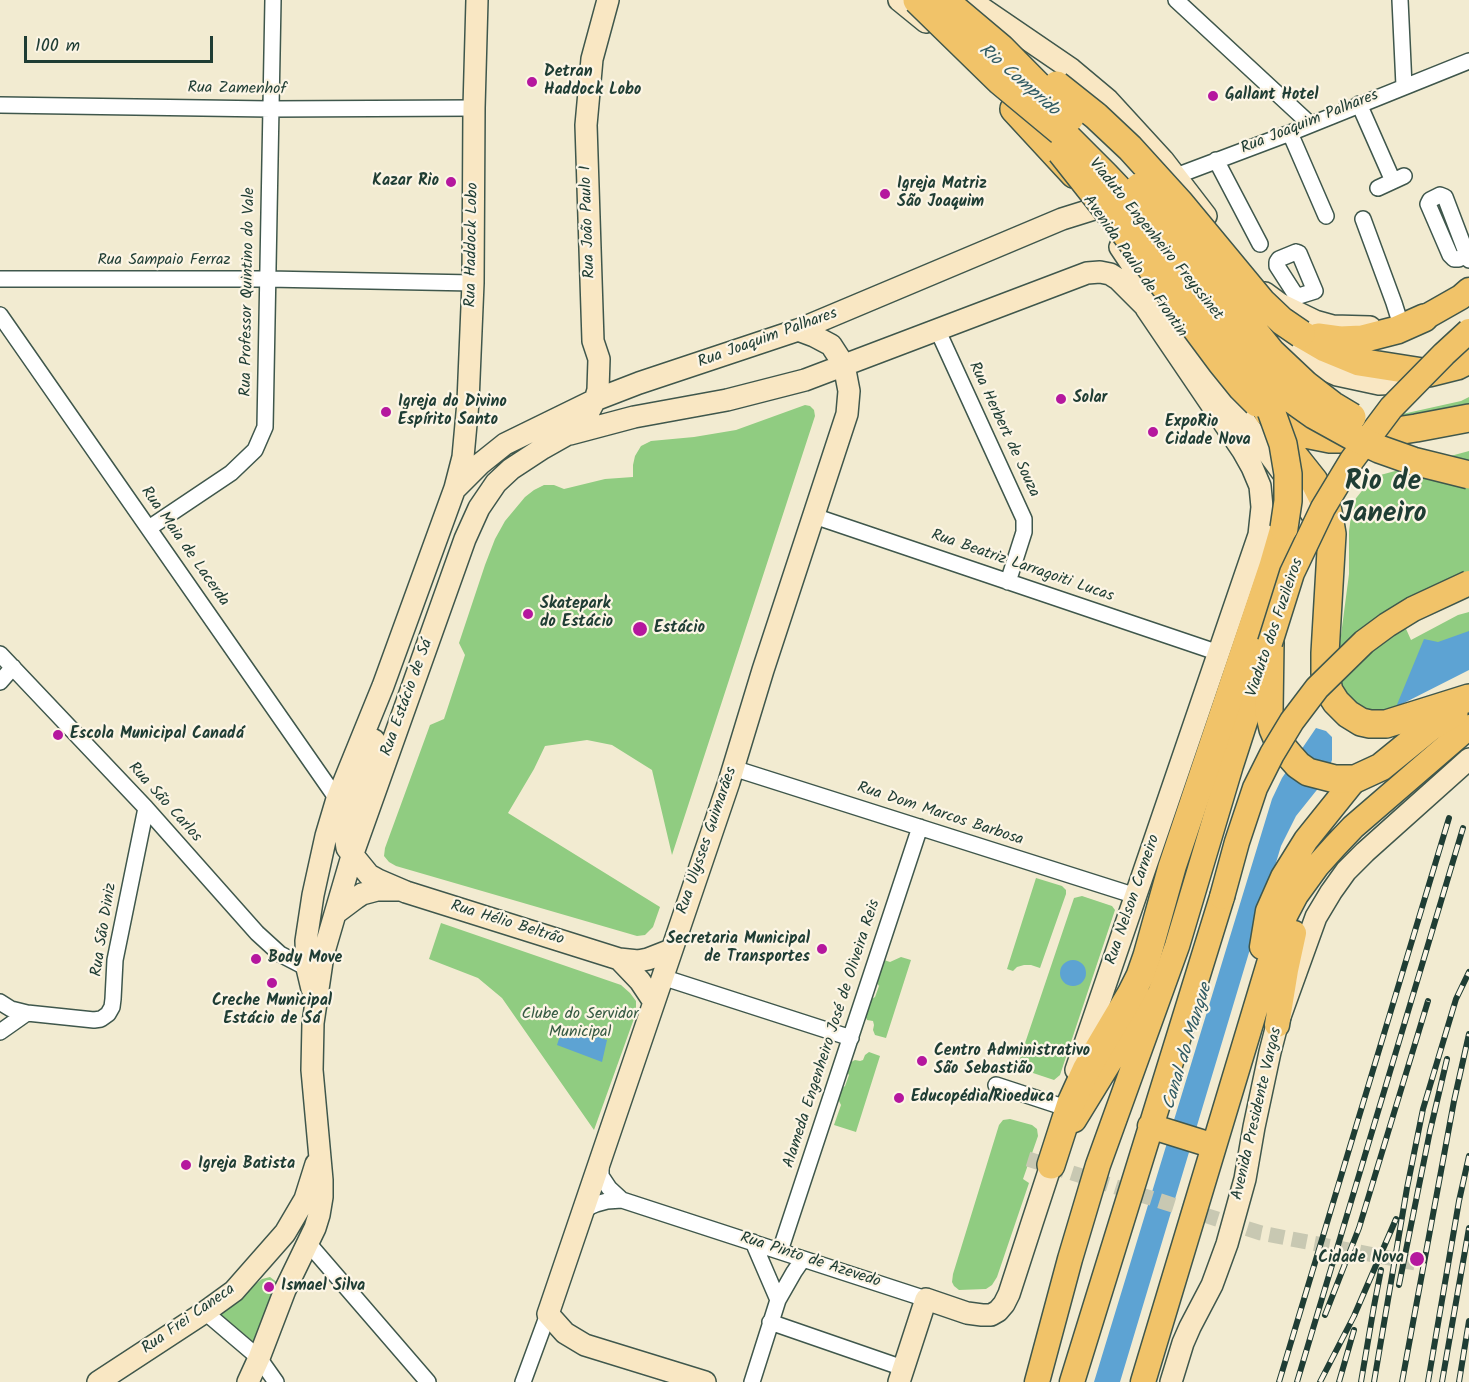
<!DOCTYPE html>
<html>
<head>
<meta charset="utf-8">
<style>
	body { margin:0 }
	#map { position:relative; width:1469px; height:1382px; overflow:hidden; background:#f2ebd1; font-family:Kalam,sans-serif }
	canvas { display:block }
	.scale { position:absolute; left:24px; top:36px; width:189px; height:27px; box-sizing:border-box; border:3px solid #1f3d34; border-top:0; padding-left:8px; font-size:18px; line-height:21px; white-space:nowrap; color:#1f3d34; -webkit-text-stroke:4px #fcf5e5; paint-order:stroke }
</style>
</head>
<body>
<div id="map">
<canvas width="1469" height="1382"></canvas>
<div class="scale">100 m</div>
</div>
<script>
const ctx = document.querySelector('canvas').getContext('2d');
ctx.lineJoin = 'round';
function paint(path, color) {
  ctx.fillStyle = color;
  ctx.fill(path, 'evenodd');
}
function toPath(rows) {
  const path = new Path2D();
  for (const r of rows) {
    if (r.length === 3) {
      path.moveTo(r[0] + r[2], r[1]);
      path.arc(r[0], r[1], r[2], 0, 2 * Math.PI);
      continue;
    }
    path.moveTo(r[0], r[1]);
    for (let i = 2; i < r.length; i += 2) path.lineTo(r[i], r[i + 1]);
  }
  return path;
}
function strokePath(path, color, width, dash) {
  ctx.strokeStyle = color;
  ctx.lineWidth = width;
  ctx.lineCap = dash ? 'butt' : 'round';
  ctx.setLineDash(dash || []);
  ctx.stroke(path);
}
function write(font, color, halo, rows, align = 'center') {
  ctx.font = font + ' Kalam,sans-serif';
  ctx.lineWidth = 4.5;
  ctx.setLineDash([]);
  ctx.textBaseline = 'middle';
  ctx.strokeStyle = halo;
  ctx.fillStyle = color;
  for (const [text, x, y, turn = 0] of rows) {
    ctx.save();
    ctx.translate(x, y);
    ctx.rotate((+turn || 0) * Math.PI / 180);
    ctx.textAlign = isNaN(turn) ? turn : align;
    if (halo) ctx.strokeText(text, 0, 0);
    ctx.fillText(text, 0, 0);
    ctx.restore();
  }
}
paint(toPath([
	[1469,397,1469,427,1389,417,1461,401],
	[805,405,810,406,814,410,815,416,672,855,652,770,612,745,587,740,545,746,534,769,508,813,660,907,653,927,645,935,637,936,396,866,389,862,384,856,385,848,430,725,444,719,465,655,459,643,485,565,495,539,505,521,525,497,534,490,544,485,554,485,564,489,605,479,633,477,633,465,635,456,641,446,651,441,694,437,736,430],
	[1469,451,1469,577,1398,611,1411,640,1458,615,1469,612,1469,639,1423,651,1391,721,1379,722,1346,700,1339,679,1338,658,1349,574,1349,531,1353,502,1373,477],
	[1036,878,1062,886,1066,890,1066,894,1040,968,1031,965,1024,965,1017,967,1013,971,1007,969],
	[1082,896,1112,906,1115,910,1060,1075,1054,1080,1024,1070,1020,1066,1019,1061,1074,898],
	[441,923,621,985,630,993,636,1001,636,1013,594,1130,502,998,478,978,429,959],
	[901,957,911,960,886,1038,875,1035,873,1030,874,1025,873,1021,867,1020,864,1013,868,1001,875,997,879,986,876,981,882,962,884,960,890,962],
	[869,1052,880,1056,856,1132,834,1125,841,1105,838,1099,841,1089,845,1086,849,1075,846,1071,849,1063,855,1060,860,1061,863,1060,865,1055],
	[1010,1119,1032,1125,1037,1129,1038,1136,1023,1179,1029,1183,997,1277,992,1285,986,1289,959,1290,954,1286,952,1282,953,1274,999,1125,1003,1120],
	[270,1277,278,1283,256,1344,219,1313,262,1279]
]), '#90cc81');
paint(toPath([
	[1469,631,1469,670,1396,707,1424,639,1438,642],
	[1316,728,1326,731,1332,737,1332,760,1324,781,1296,816,1281,846,1120,1382,1094,1382,1272,799,1282,778],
	[1073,973,13],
	[563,1026,607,1040,602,1062,557,1045]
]), '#5da3d3');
strokePath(toPath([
	[1028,1159,1261,1233,1415,1263]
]), '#c8c8b2', 15, [15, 8]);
const street = toPath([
	[1176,0,1310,124],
	[1400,0,1404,86],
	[1359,104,1393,181],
	[0,105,270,109,474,108],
	[1290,133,1326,216],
	[1216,160,1260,244],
	[1168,179,1290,133,1469,61],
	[1378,188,1404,176],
	[1363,219,1394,303,1400,322],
	[1296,252,1299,253,1315,291,1299,296,1295,294,1277,266,1277,262,1279,259,1296,252],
	[1466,254,1459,259,1454,259,1450,255,1428,204,1430,200,1440,195,1445,197,1469,260],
	[0,279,268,279,473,283],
	[0,315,337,799],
	[937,329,1024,519,1024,532,1008,582],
	[814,516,1219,653],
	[149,528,231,473,255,450,265,427,273,0],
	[0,654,146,808,257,933,280,954,307,968],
	[0,682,13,667],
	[733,768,1136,896],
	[662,977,851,1038],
	[0,1002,11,1009,27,1013],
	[0,1032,27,1013,94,1020,101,1019,108,1014,112,1007,113,999,115,960,146,808],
	[996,1085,1063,1107],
	[601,1163,601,1176,609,1188,622,1200],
	[582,1215,589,1207,596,1204,607,1201,622,1200,926,1299],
	[753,1242,778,1300],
	[308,1243,428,1382],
	[780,1251,920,827],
	[205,1312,259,1358,276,1382],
	[770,1322,903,1368],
	[523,1382,548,1314],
	[752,1382,778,1300,794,1272,803,1259]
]);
const secondary = toPath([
	[899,0,926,22],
	[970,0,1071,69,1108,100,1163,160,1206,216],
	[1120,247,1156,301,1299,495,1313,516,1322,536],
	[1265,293,1280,304,1315,321,1333,326,1370,327],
	[1268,333,1283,347,1301,359,1337,375,1379,384,1403,383,1426,374],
	[570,434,634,417,727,400,805,380,1087,273,1100,272,1110,274,1118,279,1156,317],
	[456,488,480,464,505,444,595,400,639,383,798,330,1062,219,1094,209],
	[374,740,345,835,347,848,369,875,378,880,406,892,619,959,638,961,648,959,671,950],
	[336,913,356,898,362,894,377,890,398,890],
	[619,959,640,981,654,1002],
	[312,989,307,968,306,941,313,895,326,836,337,799,383,686,455,488,463,457,468,402,473,283,474,108,477,0],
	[1076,1070,1259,535,1262,507,1260,486,1252,467,1243,451,1146,308],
	[98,1382,205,1312,234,1291,285,1233,305,1199,316,1164],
	[248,1382,259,1358,285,1290,315,1228,319,1215,322,1197,322,1180,312,1070,313,1023,323,955,352,856,465,539,479,508,496,483,511,469,543,448,566,435,580,423,586,417,595,400,598,390,599,359,593,341,586,125,592,59,608,0],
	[705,1382,585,1345,565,1333,548,1314,729,782,763,670,847,414,849,391,844,365,831,345,814,336,798,330],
	[899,1382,926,1299,967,1313,982,1315,991,1315,998,1311,1004,1304,1009,1294,1032,1223,1051,1165,1054,1149],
	[1171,1382,1183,1343,1190,1327,1212,1285,1227,1244,1245,1179,1254,1127,1270,1052,1277,1025,1316,917,1331,892,1346,871,1365,852,1469,759]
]);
const primary = toPath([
	[1424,318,1461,297,1469,290],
	[1262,947,1268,911,1283,877,1306,840,1355,779],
	[1277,1025,1286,970,1294,933],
	[1074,1120,1147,1001],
	[1150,1126,1214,1146],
	[1037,1382,1070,1259,1098,1165,1177,946,1231,765,1266,657],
	[1072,1382,1222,897],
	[1143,1382,1277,937,1286,914,1296,895,1317,866,1335,846,1353,827,1469,727]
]);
const highway = toPath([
	[1014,109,1074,174],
	[1301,334,1325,348,1359,362,1429,373,1457,366,1469,360],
	[1318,337,1340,340,1362,339,1397,330,1424,318],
	[1268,413,1293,429,1305,434,1330,439,1344,439,1416,428,1469,418],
	[1279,434,1287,447,1314,481,1327,507,1330,522,1332,534,1325,653,1325,673,1329,691,1336,702,1348,714,1361,722,1370,724,1386,724,1469,698],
	[1270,643,1269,712,1273,729,1279,743,1290,756,1298,765,1308,772,1335,779,1355,779,1381,767,1429,728,1454,713],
	[1051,1165,1071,1103,1086,1070,1131,994,1140,976,1147,956,1172,867,1273,566,1284,528]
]);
strokePath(street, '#3f574c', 18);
strokePath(secondary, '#3f574c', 24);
strokePath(primary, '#3f574c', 27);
strokePath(highway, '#3f574c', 30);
strokePath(street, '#fff', 15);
strokePath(secondary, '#f9e7c3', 21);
strokePath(primary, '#f1c369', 24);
strokePath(highway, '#f1c369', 27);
const rail = toPath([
	[1399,1285,1430,1131,1447,1059],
	[1325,1315,1359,1228,1428,1001],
	[1279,1382,1449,818],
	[1297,1382,1463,828],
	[1320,1382,1354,1316,1396,1219],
	[1339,1382,1354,1330],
	[1361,1382,1374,1306,1381,1270],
	[1374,1382,1407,1188,1423,1109,1456,999,1469,972],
	[1402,1382,1454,1101,1469,1034],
	[1428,1382,1459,1201,1469,1156],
	[1442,1382,1469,1228],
	[1459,1382,1469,1321]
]);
strokePath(rail, '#1f3d34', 6);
strokePath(rail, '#fcf5e5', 4, [11]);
const primaryBridge = toPath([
	[1270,643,1292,573,1323,508,1352,460,1391,408,1444,354,1469,331],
	[1222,897,1237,842,1255,788,1272,754,1292,721,1317,688,1364,642,1387,625,1413,609,1469,583]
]);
const highwayBridge = toPath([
	[917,0,1000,81,1065,135,1105,175,1124,195,1173,256,1254,365,1276,388,1314,415,1352,436,1379,449,1413,461,1469,475],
	[944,0,1001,48,1070,118],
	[1057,85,1096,116,1130,148,1180,203,1262,302,1282,321,1301,334],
	[1061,152,1125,233,1221,362,1242,388,1257,403],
	[1139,187,1174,226,1222,291,1271,352,1306,385,1332,405,1352,417],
	[1260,380,1283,444,1288,474,1288,501,1284,528]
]);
strokePath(primaryBridge, '#3f574c', 27, []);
strokePath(highwayBridge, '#3f574c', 30, []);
strokePath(primaryBridge, '#f1c369', 24);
strokePath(highwayBridge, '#f1c369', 27);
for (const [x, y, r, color] of [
	[532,82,6,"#b5179e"],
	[1213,96,6,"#b5179e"],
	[451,182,6,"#b5179e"],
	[885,194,6,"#b5179e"],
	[1061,399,6,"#b5179e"],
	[386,412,6,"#b5179e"],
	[1153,432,6,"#b5179e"],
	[528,614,6,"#b5179e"],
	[640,629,8,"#b5179e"],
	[58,735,6,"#b5179e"],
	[822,949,6,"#b5179e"],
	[256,959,6,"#b5179e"],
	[272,983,6,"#b5179e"],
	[922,1061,6,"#b5179e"],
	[899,1098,6,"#b5179e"],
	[186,1165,6,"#b5179e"],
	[1417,1259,8,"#b5179e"],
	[269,1287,6,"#b5179e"]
]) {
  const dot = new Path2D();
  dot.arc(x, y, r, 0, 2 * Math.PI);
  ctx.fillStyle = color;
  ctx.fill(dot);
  strokePath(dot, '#fcf5e5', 2);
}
write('bold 16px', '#1f3d34', '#fcf5e5', [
	["Detran",544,73],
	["Haddock Lobo",544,91],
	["Gallant Hotel",1225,96],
	["Kazar Rio",439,182,"right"],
	["Igreja Matriz",897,185],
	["São Joaquim",897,203],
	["Solar",1073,399],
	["Igreja do Divino",398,403],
	["Espírito Santo",398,421],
	["ExpoRio",1165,423],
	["Cidade Nova",1165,441],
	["Skatepark",540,605],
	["do Estácio",540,623],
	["Estácio",654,629],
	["Escola Municipal Canadá",70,735],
	["Secretaria Municipal",810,940,"right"],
	["de Transportes",810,958,"right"],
	["Body Move",268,959],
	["Creche Municipal",272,1002,"center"],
	["Estácio de Sá",272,1020,"center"],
	["Centro Administrativo",934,1052],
	["São Sebastião",934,1070],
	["Educopédia/Rioeduca",911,1098],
	["Igreja Batista",198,1165],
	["Cidade Nova",1404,1259,"right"],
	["Ismael Silva",281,1287]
], 'left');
write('16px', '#1f3d34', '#fcf5e5', [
	["Rua Zamenhof",237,90,1],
	["Rua Joaquim Palhares",1310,123,-22],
	["Rua João Paulo I",589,222,-92],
	["Viaduto Engenheiro Freyssinet",1155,240,51],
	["Rua Haddock Lobo",473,245,-89],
	["Rua Sampaio Ferraz",164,261],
	["Avenida Paulo de Frontin",1134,267,55],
	["Rua Professor Quintino do Vale",249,292,-89],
	["Rua Joaquim Palhares",768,339,-20],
	["Rua Herbert de Souza",1003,430,65],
	["Rua Maia de Lacerda",184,547,55],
	["Rua Beatriz Larragoiti Lucas",1022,567,19],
	["Viaduto dos Fuzileiros",1276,628,-71],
	["Rua Estácio de Sá",408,698,-70],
	["Rua São Carlos",164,803,48],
	["Rua Dom Marcos Barbosa",940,815,18],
	["Rua Ulysses Guimarães",708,841,-71],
	["Rua Nelson Carneiro",1134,900,-71],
	["Rua Hélio Beltrão",507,924,17],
	["Rua São Diniz",105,930,-81],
	["Alameda Engenheiro José de Oliveira Reis",833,1034,-72],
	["Avenida Presidente Vargas",1258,1114,-77],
	["Rua Pinto de Azevedo",810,1261,18],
	["Rua Frei Caneca",189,1320,-35]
]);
write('16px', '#365a43', '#fcf5e5', [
	["Clube do Servidor",580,1015],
	["Municipal",580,1033]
]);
write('italic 18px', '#325c64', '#fcf5e5', [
	["Rio Comprido",1018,81,41],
	["Canal do Mangue",1189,1047,-73]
]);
write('bold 28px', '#1f3d34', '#fcf5e5', [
	["Rio de",1383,484],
	["Janeiro",1383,516]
]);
</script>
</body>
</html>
